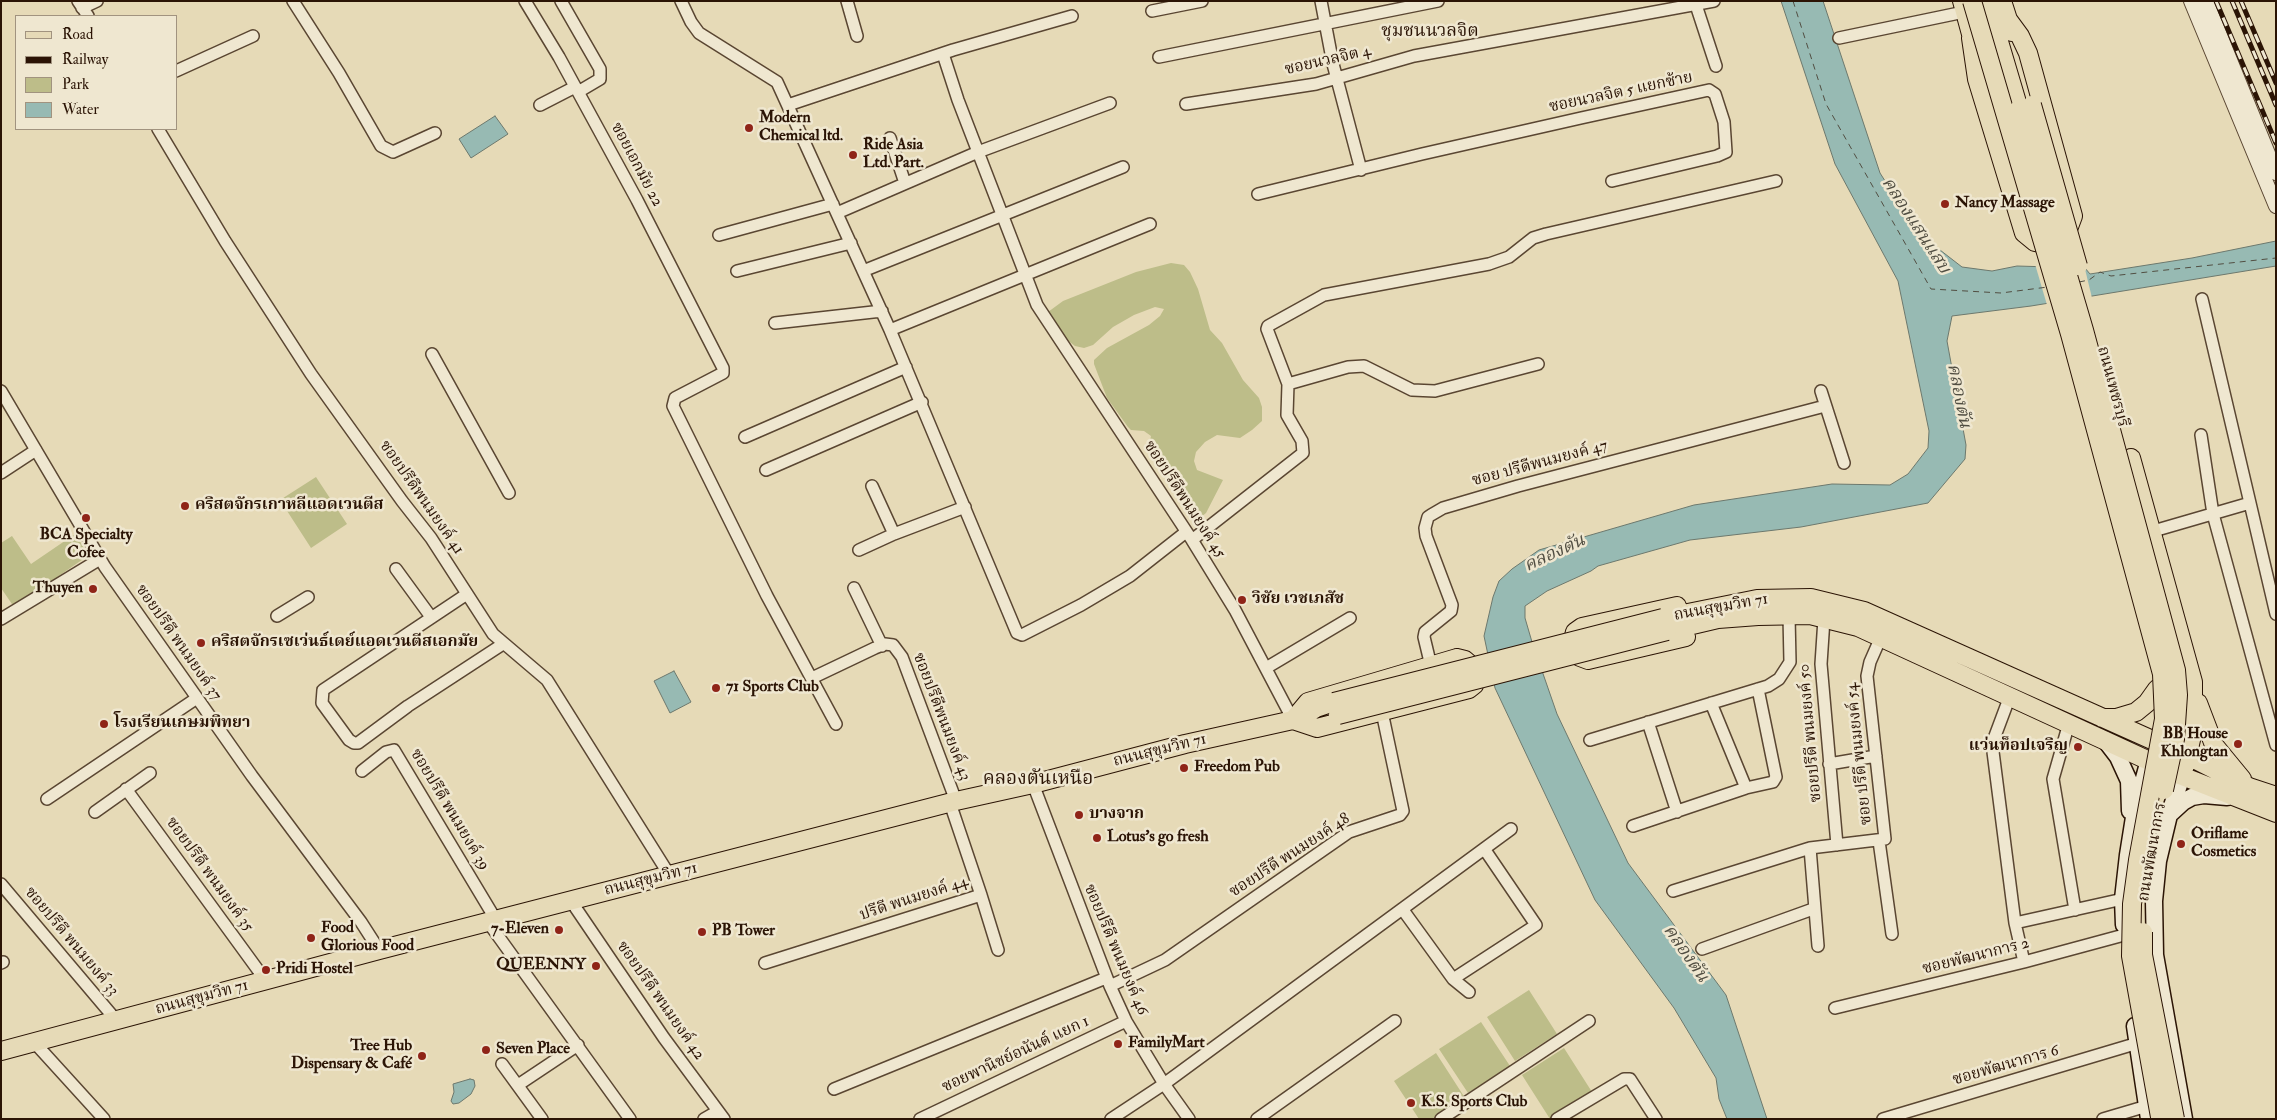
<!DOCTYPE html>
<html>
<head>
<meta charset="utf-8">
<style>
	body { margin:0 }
	#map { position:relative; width:2277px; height:1120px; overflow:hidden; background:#e6dab7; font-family:"IM FELL Double Pica",serif }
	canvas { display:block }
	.frame { position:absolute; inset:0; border:2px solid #2b1405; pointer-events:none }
	.legend { position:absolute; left:15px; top:15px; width:162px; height:115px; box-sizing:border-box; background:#efe7d0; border:1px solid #a1937f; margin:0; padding:6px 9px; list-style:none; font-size:15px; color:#2b1405 }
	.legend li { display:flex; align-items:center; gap:10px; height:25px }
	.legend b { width:25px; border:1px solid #a1937f }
</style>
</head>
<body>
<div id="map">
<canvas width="2277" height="1120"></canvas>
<div class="frame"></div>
<ul class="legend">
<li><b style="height:6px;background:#e6dab7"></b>Road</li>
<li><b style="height:6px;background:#2b1405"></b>Railway</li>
<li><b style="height:14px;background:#bdbd89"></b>Park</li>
<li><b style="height:14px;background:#97bab3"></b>Water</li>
</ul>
</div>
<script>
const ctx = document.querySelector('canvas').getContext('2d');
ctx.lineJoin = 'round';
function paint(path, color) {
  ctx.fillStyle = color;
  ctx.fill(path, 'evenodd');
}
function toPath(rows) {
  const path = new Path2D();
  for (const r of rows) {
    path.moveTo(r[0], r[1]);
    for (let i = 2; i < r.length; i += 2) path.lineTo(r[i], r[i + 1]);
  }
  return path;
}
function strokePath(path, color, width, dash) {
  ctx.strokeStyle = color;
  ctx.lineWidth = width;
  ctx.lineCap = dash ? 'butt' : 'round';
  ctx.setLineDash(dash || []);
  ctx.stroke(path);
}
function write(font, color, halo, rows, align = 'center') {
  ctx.font = font + ' "IM FELL Double Pica","Noto Serif Thai",serif';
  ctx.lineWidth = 5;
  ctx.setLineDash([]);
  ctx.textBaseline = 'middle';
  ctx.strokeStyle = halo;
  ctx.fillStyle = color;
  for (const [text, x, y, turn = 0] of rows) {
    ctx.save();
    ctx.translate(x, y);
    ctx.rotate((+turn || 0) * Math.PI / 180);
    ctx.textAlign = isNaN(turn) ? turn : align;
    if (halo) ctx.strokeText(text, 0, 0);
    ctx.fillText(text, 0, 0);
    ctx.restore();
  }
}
paint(toPath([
	[1171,263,1184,265,1190,272,1198,289,1210,330,1222,343,1243,380,1259,398,1262,407,1262,421,1252,430,1240,438,1217,435,1205,442,1196,452,1194,461,1197,470,1223,480,1206,513,1196,521,1181,505,1179,496,1182,478,1180,474,1167,474,1157,467,1148,450,1151,436,1144,431,1131,430,1128,427,1107,398,1094,364,1094,360,1107,348,1149,325,1160,316,1164,309,1155,307,1134,315,1113,327,1093,345,1084,348,1075,346,1062,336,1048,312,1063,301,1136,272],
	[316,477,347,524,311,548,280,500],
	[75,534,89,555,14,607,1,588,1,543,12,536,31,564],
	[1529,990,1557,1034,1515,1061,1487,1017],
	[1481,1022,1510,1066,1468,1093,1439,1049],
	[1564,1048,1592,1092,1550,1119,1522,1075],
	[1436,1053,1465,1098,1432,1119,1419,1119,1394,1081]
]), '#bdbd89');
const water = toPath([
	[1781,1,1823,1,1880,173,1918,233,1962,267,1992,271,2017,266,2085,268,2090,274,2192,258,2276,241,2276,266,2031,306,1952,316,1947,341,1966,445,1965,459,1928,503,1801,527,1690,540,1598,566,1591,571,1547,591,1525,606,1525,618,1532,642,1557,714,1628,863,1726,995,1767,1119,1727,1119,1719,1099,1716,1078,1674,1008,1595,900,1495,688,1484,636,1493,597,1499,581,1512,569,1539,550,1694,505,1832,484,1890,485,1908,474,1928,448,1929,431,1898,281,1835,164,1781,1],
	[495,116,508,134,471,158,459,139,495,116],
	[674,671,691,702,670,713,654,681,674,671],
	[470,1079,474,1080,475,1086,471,1094,459,1103,453,1104,451,1101,454,1092,453,1084,470,1079]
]);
paint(water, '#97bab3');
strokePath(water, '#6c786d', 1);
paint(toPath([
	[2035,264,2084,265,2092,298,2047,305]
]), '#e6dab7');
strokePath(toPath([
	[1793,1,1826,104,1931,289,2001,293,2048,287],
	[2079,282,2089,280,2100,272,2111,276,2276,258]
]), '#514e42', 1, [6, 5]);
const minor = toPath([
	[78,1,88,16],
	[293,1,339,73,381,146,393,152,435,133],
	[525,1,559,57,637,200,723,368,723,373,675,398,673,406,767,596,836,724],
	[561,1,600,69,600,79,578,92],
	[681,1,691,22,699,33,777,82,890,330,1017,633,1022,635,1081,605,1130,576,1186,532],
	[847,1,857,36],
	[1321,1,1333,64,1361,170],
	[1696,5,1716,66],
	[82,8,97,1],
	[1152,11,1202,1],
	[1839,38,1964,12],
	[943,54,958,100,1037,305,1192,540,1235,610,1293,720],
	[1159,57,1438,1],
	[176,71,253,36],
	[1186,104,1316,84,1414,56,1714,1],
	[540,105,575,87],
	[788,105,953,50,1072,16],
	[158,129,225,241,311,374,402,501,431,538,493,634,547,680,670,876],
	[890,138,905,183],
	[1258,194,1422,154,1581,118,1709,90,1715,94,1724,122,1726,152,1717,156,1612,181],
	[837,213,978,152,1110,103],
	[719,235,833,204],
	[737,271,851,243],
	[863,271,1123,167],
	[2202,299,2250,503],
	[775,323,882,311],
	[890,330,1150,224],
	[432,354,509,493],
	[1288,384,1348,367,1364,366,1412,390,1435,391,1538,364],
	[1,391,105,567,252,776,361,922,379,950],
	[1821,391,1844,463],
	[2201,435,2213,514,2276,745],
	[745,437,906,367],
	[766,470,922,402],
	[1,473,36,450],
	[872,486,894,534,965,507],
	[2150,532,2250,503,2276,614],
	[1192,540,1303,453,1302,441,1287,415,1288,384,1267,329,1268,326,1324,295,1489,264,1509,257,1533,238,1546,234,1776,181],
	[859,550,894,534],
	[396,569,431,617],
	[854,588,882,646],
	[467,594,323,690,322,703,349,740,354,743,358,743,408,706,503,644],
	[277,616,308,597],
	[1,619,100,559],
	[1824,619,1821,664,1837,845],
	[1431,666,1424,637,1425,632,1451,611,1452,605,1426,536,1425,528,1428,517,1431,515,1443,508,1518,486,1825,406],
	[1266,668,1350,618],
	[812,678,875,648,885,644,893,645,902,657,956,801],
	[2010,696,1992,744,2015,923,2024,962],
	[1648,722,1677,812],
	[2069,723,2053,779,2075,910],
	[1590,740,1768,686,1779,679,1790,662,1789,616],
	[1829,764,1876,756],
	[362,771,386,752,394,750,496,920],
	[1033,784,1110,986,1126,1021,1164,1084,1189,1119],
	[1746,788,1773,782,1776,777,1758,689],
	[126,789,266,981],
	[47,799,197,698],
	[95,812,150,773],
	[1633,826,1746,788,1711,703],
	[1879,841,1892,934],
	[1810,848,1818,946],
	[1,884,116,1020],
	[1673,891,1810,848,1885,839,1867,676,1870,662,1881,637],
	[981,895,998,950],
	[571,901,664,1038,724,1119],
	[1403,910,1453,979,1469,992],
	[488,922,630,1119],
	[2015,923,2123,899],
	[1702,949,1813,909],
	[1,963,3,962],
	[765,963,981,895,950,803],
	[1453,979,1536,925,1485,850],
	[1110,986,1165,960,1349,832,1400,815,1403,811,1382,712],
	[1835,1008,2024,962,2124,935],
	[34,1042,104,1119],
	[502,1064,542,1119],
	[518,1085,578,1045],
	[834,1089,1106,978],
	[704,1119,718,1111],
	[920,1119,1126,1021],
	[1111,1119,1164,1084,1511,829],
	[1257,1119,1395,1021],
	[1441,1119,1589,1021],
	[1557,1119,1624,1079,1630,1079,1656,1119],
	[1883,1119,2138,1043],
	[2103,1119,2147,1106]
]);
const tertiary = toPath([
	[2191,1,2276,206],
	[2206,1,2276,173]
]);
const secondary = toPath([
	[2105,740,2118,757,2129,781,2130,811],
	[2182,776,2169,815,2158,861,2154,901,2155,955,2184,1119],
	[2171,813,2183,802,2192,797,2204,795,2227,797],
	[2124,925,2123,899,2128,855,2135,811,2149,760],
	[2135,1026,2149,1119]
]);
const primary = toPath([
	[1962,1,1975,49],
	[1987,1,2019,109],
	[2002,1,2012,32],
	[1971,38,1977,79,2024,233,2035,242,2045,244,2059,240,2067,232,2073,216,2028,53,2020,36,2009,21],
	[2131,458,2193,682,2193,731,2185,766],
	[1677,606,1582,627,1575,632,1573,640,1576,650,1580,657,1588,660,1686,637],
	[1663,618,1757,599,1811,598,1864,611,2188,756,2249,787,2276,796],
	[1667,631,1718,619,1758,616,1810,615,1858,627,2182,776,2276,813],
	[1457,658,1465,660,1472,666,1474,685,1469,689,1317,728,1293,720,1308,702,1457,658],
	[2198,703,2214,745,2242,779],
	[2102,718,2116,718,2136,712,2147,703,2157,689],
	[1,1051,379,950,956,801,1033,784,1185,744,1293,720,1303,716,1316,708,1334,702]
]);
strokePath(minor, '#5a4632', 14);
strokePath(tertiary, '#5a4632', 16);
strokePath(secondary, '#2b1405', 19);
strokePath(primary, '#2b1405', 20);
strokePath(minor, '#efe7d0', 11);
strokePath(tertiary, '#efe7d0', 14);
strokePath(secondary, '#efe7d0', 16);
strokePath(primary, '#e6dab7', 18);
const rail = toPath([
	[2216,1,2276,143],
	[2232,1,2276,105],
	[2241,1,2276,83]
]);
strokePath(rail, '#2b1405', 5);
strokePath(rail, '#efe7d0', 3, [9]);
const primaryBridge = toPath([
	[1972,1,2070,334,2162,674,2164,719,2138,860,2132,904,2131,956,2160,1117],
	[2032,105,2078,266],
	[2019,109,2084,330,2176,670,2178,695,2175,739,2164,790],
	[1334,702,1663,618],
	[1338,715,1667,631],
	[2143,932,2143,955,2175,1119]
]);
strokePath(primaryBridge, '#2b1405', 20, []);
strokePath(primaryBridge, '#e6dab7', 18);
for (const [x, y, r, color] of [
	[749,128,5,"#8f2418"],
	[853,155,5,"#8f2418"],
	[1945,204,5,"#8f2418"],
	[185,506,5,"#8f2418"],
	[86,518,5,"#8f2418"],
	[93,589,5,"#8f2418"],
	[1242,600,5,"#8f2418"],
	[201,643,5,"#8f2418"],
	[716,688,5,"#8f2418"],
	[104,724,5,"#8f2418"],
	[2238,744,5,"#8f2418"],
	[2078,747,5,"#8f2418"],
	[1184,768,5,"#8f2418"],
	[1079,815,5,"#8f2418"],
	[1097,838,5,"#8f2418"],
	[2181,844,5,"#8f2418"],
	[559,930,5,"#8f2418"],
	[702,932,5,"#8f2418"],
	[311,938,5,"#8f2418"],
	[596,966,5,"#8f2418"],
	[266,970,5,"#8f2418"],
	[1118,1044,5,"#8f2418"],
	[486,1050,5,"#8f2418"],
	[422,1056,5,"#8f2418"],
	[1411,1103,5,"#8f2418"]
]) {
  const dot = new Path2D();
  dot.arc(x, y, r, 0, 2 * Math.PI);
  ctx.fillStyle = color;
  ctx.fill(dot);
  strokePath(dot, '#efe7d0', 2);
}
write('16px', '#2b1405', '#efe7d0', [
	["ซอยนวลจิต 4",1328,61,-13],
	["ซอยนวลจิต 5 แยกซ้าย",1621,93,-12],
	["ซอยเอกมัย 22",636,165,62],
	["ถนนเพชรบุรี",2112,387,75],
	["ซอย ปรีดีพนมยงค์ 47",1540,464,-15],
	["ซอยปรีดีพนมยงค์ 41",421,498,55],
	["ซอยปรีดีพนมยงค์ 45",1184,500,57],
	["ถนนสุขุมวิท 71",1721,608,-10],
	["ซอยปรีดี พนมยงค์ 37",178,643,55],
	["ซอยปรีดีพนมยงค์ 43",941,717,69],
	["ซอยปรีดี พนมยงค์ 50",1811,733,-95],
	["ถนนสุขุมวิท 71",1160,751,-14],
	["ซอย ปรีดี พนมยงค์ 54",1860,754,-96],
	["ซอยปรีดี พนมยงค์ 39",449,810,59],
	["ถนนพัฒนาการ",2153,852,-80],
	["ซอยปรีดี พนมยงค์ 48",1290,856,-33],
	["ซอยปรีดี พนมยงค์ 35",209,875,54],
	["ถนนสุขุมวิท 71",651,880,-14],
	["ปรีดี พนมยงค์ 44",914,899,-18],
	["ซอยปรีดี พนมยงค์ 33",71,942,50],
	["ซอยปรีดี พนมยงค์ 46",1115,950,67],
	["ซอยพัฒนาการ 2",1976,957,-14],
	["ถนนสุขุมวิท 71",202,998,-15],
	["ซอยปรีดี พนมยงค์ 42",660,1001,55],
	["ซอยพานิชย์อนันต์ แยก 1",1016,1055,-25],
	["ซอยพัฒนาการ 6",2006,1066,-16]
]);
write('bold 16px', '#2b1405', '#efe7d0', [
	["Modern",759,119],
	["Chemical ltd.",759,137],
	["Ride Asia",863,146],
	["Ltd. Part.",863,164],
	["Nancy Massage",1955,204],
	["คริสตจักรเกาหลีแอดเวนตีส",195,506],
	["BCA Specialty",86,536,"center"],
	["Cofee",86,554,"center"],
	["Thuyen",83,589,"right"],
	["วิชัย เวชเภสัช",1252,600],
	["คริสตจักรเซเว่นธ์เดย์แอดเวนตีสเอกมัย",211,643],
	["71 Sports Club",726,688],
	["โรงเรียนเกษมพิทยา",114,724],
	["BB House",2228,735,"right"],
	["Khlongtan",2228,753,"right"],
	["แว่นท็อปเจริญ",2068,747,"right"],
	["Freedom Pub",1194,768],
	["บางจาก",1089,815],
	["Oriflame",2191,835],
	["Cosmetics",2191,853],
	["Lotus's go fresh",1107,838],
	["Food",321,929],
	["Glorious Food",321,947],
	["7-Eleven",549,930,"right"],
	["PB Tower",712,932],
	["QUEENNY",586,966,"right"],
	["Pridi Hostel",276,970],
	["FamilyMart",1128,1044],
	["Tree Hub",412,1047,"right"],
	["Dispensary & Café",412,1065,"right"],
	["Seven Place",496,1050],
	["K.S. Sports Club",1421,1103]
], 'left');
write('18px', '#2b1405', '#efe7d0', [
	["ชุมชนนวลจิต",1430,32]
]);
write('italic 18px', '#514e42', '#efe7d0', [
	["คลองแสนแสบ",1915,226,57],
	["คลองตัน",1958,396,79],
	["คลองตัน",1555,554,-25],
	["คลองตัน",1685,954,55]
]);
write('19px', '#2b1405', '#efe7d0', [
	["คลองตันเหนือ",1038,780]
]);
</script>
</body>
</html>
